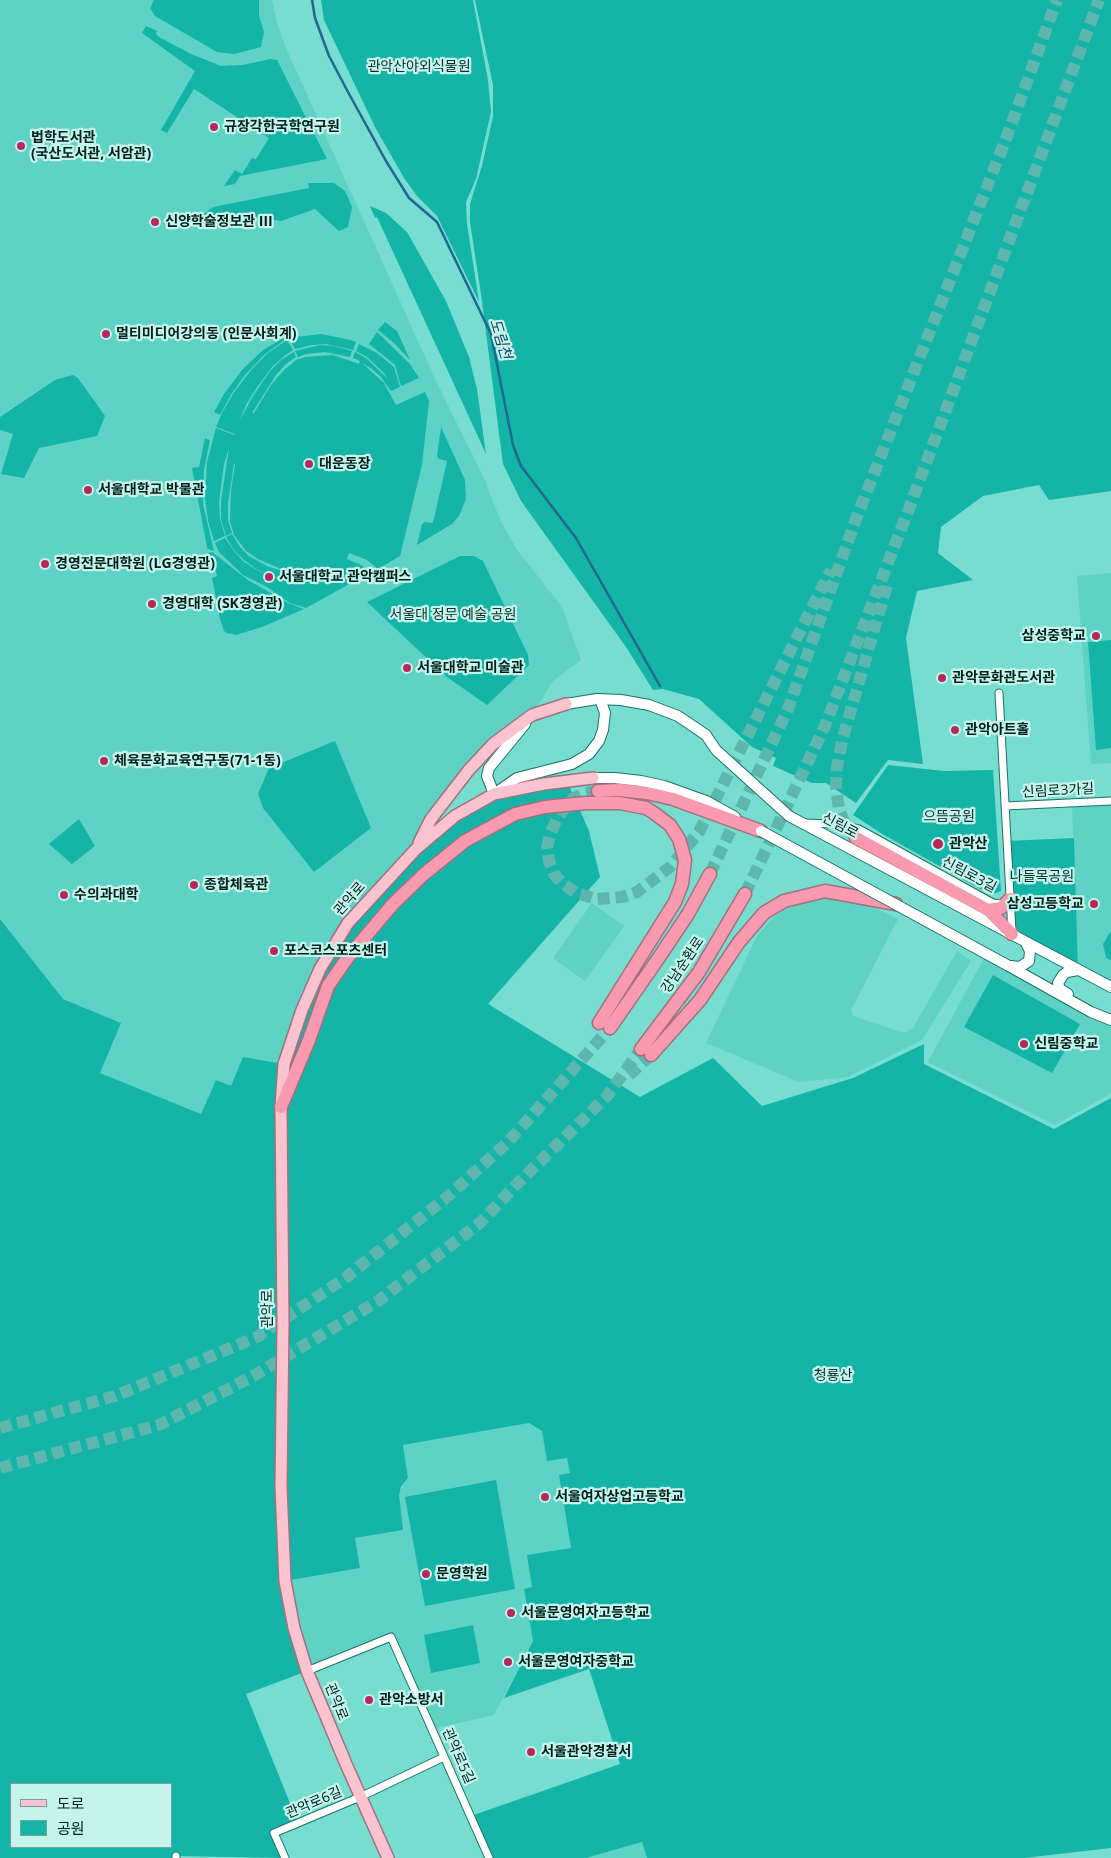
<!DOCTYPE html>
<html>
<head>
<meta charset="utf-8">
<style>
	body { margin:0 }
	#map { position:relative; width:1111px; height:1858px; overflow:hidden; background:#76ddd0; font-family:"Open Sans","Noto Sans KR",sans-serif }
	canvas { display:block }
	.legend { position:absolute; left:10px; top:1783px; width:162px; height:65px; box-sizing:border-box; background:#c5f4ec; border:1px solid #76a09a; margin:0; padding:6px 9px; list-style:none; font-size:15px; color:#00211e }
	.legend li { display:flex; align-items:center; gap:10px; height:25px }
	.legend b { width:25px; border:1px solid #76a09a }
</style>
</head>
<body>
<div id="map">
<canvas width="1111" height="1858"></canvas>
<ul class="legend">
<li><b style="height:6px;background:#fbc2d0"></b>도로</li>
<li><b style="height:14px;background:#14b5a7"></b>공원</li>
</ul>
</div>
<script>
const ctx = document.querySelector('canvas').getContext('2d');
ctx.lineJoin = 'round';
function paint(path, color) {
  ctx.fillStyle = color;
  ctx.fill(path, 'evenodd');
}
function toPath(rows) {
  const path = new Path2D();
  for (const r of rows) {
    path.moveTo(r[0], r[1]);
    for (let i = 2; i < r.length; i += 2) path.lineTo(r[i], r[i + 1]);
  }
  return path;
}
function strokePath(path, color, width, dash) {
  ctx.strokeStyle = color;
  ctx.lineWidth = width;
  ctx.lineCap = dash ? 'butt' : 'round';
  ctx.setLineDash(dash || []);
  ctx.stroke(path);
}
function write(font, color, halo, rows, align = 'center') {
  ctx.font = font + ' "Open Sans","Noto Sans KR",sans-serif';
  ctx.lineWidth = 4.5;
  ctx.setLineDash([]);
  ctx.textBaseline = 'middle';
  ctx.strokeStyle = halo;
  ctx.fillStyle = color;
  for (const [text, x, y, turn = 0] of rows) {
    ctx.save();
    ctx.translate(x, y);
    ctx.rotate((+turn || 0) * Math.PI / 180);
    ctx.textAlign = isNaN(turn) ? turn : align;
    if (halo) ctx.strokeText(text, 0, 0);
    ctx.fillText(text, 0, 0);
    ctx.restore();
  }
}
paint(toPath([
	[0,0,272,0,277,23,286,48,436,381,484,478,501,522,518,551,559,603,564,612,581,660,553,681,532,715,493,744,431,819,284,1064,231,1086,216,1081,201,1114,99,1073,120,1023,63,999,0,919],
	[1111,573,1111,763,1091,764,1077,576],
	[1111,801,1111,987,1078,970,1072,803],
	[819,895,854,898,898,919,851,1010,853,1016,904,1033,913,1028,957,951,971,961,922,1040,848,1077,799,1082,706,1043,757,936,772,919,790,905],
	[592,903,624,926,585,981,553,958],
	[984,958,1086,1015,1111,1027,1111,1093,1055,1125,928,1062],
	[529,1423,542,1431,567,1457,570,1473,559,1475,571,1548,532,1588,524,1589,533,1641,494,1715,432,1729,391,1638,307,1671,285,1581,360,1568,349,1499,400,1491,408,1478,403,1445],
	[642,1842,647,1858,586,1858]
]), '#5ed2c4');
paint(toPath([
	[154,0,259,0,259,16,264,32,261,47,234,54,217,52,155,16,150,8],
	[321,0,473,0,488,80,491,112,476,179,466,202,467,224,479,302,437,216,417,196,404,178,375,127,324,20],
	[475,0,1111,0,1111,491,1049,500,1039,485,983,496,941,527,938,553,973,580,917,591,906,638,923,764,888,760,856,803,826,783,812,783,773,766,776,758,752,747,699,699,663,689,653,690,626,647,521,501,503,464,481,294,470,222,470,204,482,166,493,116,493,85],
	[146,26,157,31,156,34,159,37,191,54,221,66,243,65,270,59,277,60,327,159,240,176,235,184,224,186,235,170,242,174,252,158,256,159,269,138,194,89,167,133,161,130,195,71,142,33],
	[308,183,334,183,345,191,352,207,348,227,339,231,315,209,281,221,262,218,208,229,204,221,204,214,213,207,309,188],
	[370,206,386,213,407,232,446,301,469,357,477,389,486,454,377,217,375,218],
	[385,322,397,331,410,360,394,343,378,330],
	[377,332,410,364,419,378,401,386,395,365,369,344],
	[321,334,346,339,356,342,353,350,326,344,312,345,295,349,290,340,295,337],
	[287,336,287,338,264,355,245,375,232,393,220,415,214,412,224,394,242,370,263,350],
	[287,340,293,350,283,357,272,367,255,390,246,405,239,422,253,396,270,371,281,360,294,352,296,357,286,364,276,375,252,413,254,413,271,385,284,370,296,360,305,357,333,355,359,364,360,361,353,358,355,352,366,358,388,379,383,372,367,357,356,351,359,344,377,353,394,367,400,387,391,391,380,376,372,369,362,363,384,383,396,405,425,392,429,401,422,465,400,556,378,569,367,560,349,553,347,559,361,565,371,572,306,608,290,603,267,587,243,575,219,552,215,543,225,538,234,551,244,562,259,571,283,580,258,570,244,560,234,550,226,537,232,534,240,547,249,556,267,566,282,571,304,574,336,568,302,572,283,570,258,559,246,551,234,535,230,521,231,491,235,464,234,463,228,504,228,520,232,533,226,536,221,519,221,501,229,448,224,464,219,502,220,519,225,536,214,541,208,521,205,498,207,462,216,428,234,435,235,434,216,427,222,413,235,391,252,369,268,353],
	[320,345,333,346,352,351,350,357,325,352,306,354,298,357,295,351],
	[73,375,78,378,105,416,97,436,39,448,24,478,1,474,13,434,0,430,0,417,55,380],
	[441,427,465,480,466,499,459,516,452,524,417,545,422,524,425,522,433,523,447,461,439,459,437,456],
	[205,438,210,440,204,470,203,504,214,551,208,549,207,547,192,468,199,467],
	[212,552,248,580,288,603,304,609,262,627,236,635,227,633,224,631,220,619,212,578,217,576,213,561,210,561,208,553],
	[460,556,474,556,483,561,528,655,529,665,487,705,447,677,367,602],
	[1111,640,1111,748,1096,750,1088,642],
	[335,741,371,828,314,872,263,808,258,794,269,768],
	[888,765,944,771,993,770,1001,891,991,895,884,835,853,815],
	[567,781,589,831,600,877,488,1004,640,1097,713,1058,762,1106,853,1078,924,1044,924,1064,1054,1129,1111,1098,1111,1848,1024,1858,647,1858,642,1842,586,1858,489,1858,471,1816,620,1764,589,1669,504,1698,533,1641,524,1589,532,1587,527,1555,571,1548,559,1475,570,1473,567,1458,547,1461,542,1431,529,1423,403,1445,408,1478,401,1487,399,1495,403,1530,355,1538,360,1568,285,1581,307,1671,246,1694,298,1823,274,1834,285,1858,176,1856,176,1858,0,1858,0,919,63,999,121,1023,100,1073,201,1114,216,1080,231,1086,243,1057,284,1064,302,1010,348,923,416,849,476,803],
	[11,1784,171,1784,171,1847,11,1847],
	[79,819,95,846,72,864,49,844],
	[1074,838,1078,970,1012,934,1007,841],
	[1111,931,1111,960,1106,958,1103,944],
	[993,975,1080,1024,1052,1073,964,1027],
	[496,1480,515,1589,425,1606,405,1497],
	[473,1625,480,1663,431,1673,424,1635]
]), '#14b5a7');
strokePath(toPath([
	[312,0,315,18,329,56,348,92,386,161,409,198,437,222,491,334,513,445,521,466,576,538,660,686]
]), '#206792', 2.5);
strokePath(toPath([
	[598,791,586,793,574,798,566,806,557,819,550,834,547,847,549,861,554,874,561,882,576,893,597,899,622,897,637,892,670,867,699,832,831,570],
	[856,838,846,826,839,810,836,786,837,767,842,741,887,585],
	[710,874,788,709,856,519,1007,136,1057,0],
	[745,894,824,728,910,506,1099,0],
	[629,1075,651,1055],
	[0,1428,115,1396,257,1337,345,1278,446,1198,508,1142,610,1028],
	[0,1468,159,1425,255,1375,378,1301,481,1222,516,1185,607,1096,641,1049]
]), '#5eb7ac', 12, [12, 6]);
const street = toPath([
	[999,693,1012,932],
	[1005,806,1111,801],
	[805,823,834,824,859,829,993,903,1002,904],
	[307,1671,391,1637,489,1858],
	[176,1858,176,1856],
	[285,1858,274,1833,360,1797,444,1757]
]);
const secondary = toPath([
	[566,704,597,699,621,700,649,705,678,716,706,735,716,750,789,816,1111,987],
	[525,724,489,768,487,776,494,794,517,778,572,764,589,754,599,741,603,730,605,713,600,699],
	[593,778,615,778,641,781,664,786,706,801,735,817],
	[1007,965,1091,1012,1111,1020],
	[1011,966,1020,967,1029,961,1030,951,1026,943],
	[1068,994,1060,989,1058,983,1063,975,1067,972,1078,970]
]);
const primary = toPath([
	[419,843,431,819,468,771,493,744,532,715,566,704],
	[388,1858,346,1764,307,1671,294,1628,285,1581,281,1487,283,1323,281,1107,284,1064,302,1010,320,969,348,923,416,849,455,816,494,794,544,784,593,778]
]);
const highway = toPath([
	[598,791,620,790,647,793,673,799,761,831],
	[856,838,988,910,1012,934],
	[988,910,1001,908,1010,899],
	[610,1028,660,956,688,914,710,874],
	[641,1049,699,972,745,894],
	[651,1055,700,1000,739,942,764,913,784,901,825,891,896,904],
	[281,1107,309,1040,328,986,348,957,393,904,423,875,465,841,515,814,545,807,586,803,619,803,646,808,654,813,670,825,679,839,685,860,682,884,675,902,599,1023]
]);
strokePath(street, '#1c7168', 9);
strokePath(secondary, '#1c7168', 12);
strokePath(primary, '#a2707e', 14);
strokePath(highway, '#a2707e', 15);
strokePath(street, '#fff', 7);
strokePath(secondary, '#fff', 10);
strokePath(primary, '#fbc2d0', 11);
strokePath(highway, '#f99ab1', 12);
const secondaryBridge = toPath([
	[761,831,1007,965]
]);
strokePath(secondaryBridge, '#1c7168', 12, []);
strokePath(secondaryBridge, '#fff', 10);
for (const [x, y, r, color] of [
	[214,127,5,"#b6285c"],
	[21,146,5,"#b6285c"],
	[155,222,5,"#b6285c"],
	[106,334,5,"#b6285c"],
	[309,464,5,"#b6285c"],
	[88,490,5,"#b6285c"],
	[45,564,5,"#b6285c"],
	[269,577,5,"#b6285c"],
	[152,604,5,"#b6285c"],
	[1096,636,5,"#b6285c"],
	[407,668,5,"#b6285c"],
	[942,678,5,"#b6285c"],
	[955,730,5,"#b6285c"],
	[104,761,5,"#b6285c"],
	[938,844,6,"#b6285c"],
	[194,885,5,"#b6285c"],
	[64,895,5,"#b6285c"],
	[1094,904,5,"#b6285c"],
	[274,951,5,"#b6285c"],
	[1024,1044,5,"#b6285c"],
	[545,1497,5,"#b6285c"],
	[426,1574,5,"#b6285c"],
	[511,1613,5,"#b6285c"],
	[508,1662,5,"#b6285c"],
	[369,1700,5,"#b6285c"],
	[531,1752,5,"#b6285c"]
]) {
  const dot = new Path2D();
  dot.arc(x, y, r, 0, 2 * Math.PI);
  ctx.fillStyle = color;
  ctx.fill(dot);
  strokePath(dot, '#c5f4ec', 2);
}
write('14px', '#102f2b', '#c5f4ec', [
	["관악산야외식물원",419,67],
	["서울대 정문 예술 공원",453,615],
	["으뜸공원",949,817],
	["나들목공원",1042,877],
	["청룡산",833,1376]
]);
write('bold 14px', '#00211e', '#c5f4ec', [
	["규장각한국학연구원",224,127],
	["법학도서관",31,138],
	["(국산도서관, 서암관)",31,154],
	["신양학술정보관 Ⅲ",165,222],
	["멀티미디어강의동 (인문사회계)",116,334],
	["대운동장",319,464],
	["서울대학교 박물관",98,490],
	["경영전문대학원 (LG경영관)",55,564],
	["서울대학교 관악캠퍼스",279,577],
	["경영대학 (SK경영관)",162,604],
	["삼성중학교",1086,636,"right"],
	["서울대학교 미술관",417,668],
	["관악문화관도서관",952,678],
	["관악아트홀",965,730],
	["체육문화교육연구동(71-1동)",114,761],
	["관악산",949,844],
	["종합체육관",204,885],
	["수의과대학",74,895],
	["삼성고등학교",1084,904,"right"],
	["포스코스포츠센터",284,951],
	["신림중학교",1034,1044],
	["서울여자상업고등학교",555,1497],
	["문영학원",436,1574],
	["서울문영여자고등학교",521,1613],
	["서울문영여자중학교",518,1662],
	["관악소방서",379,1700],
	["서울관악경찰서",541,1752]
], 'left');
write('14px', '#00211e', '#c5f4ec', [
	["신림로3가길",1058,791,-3],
	["신림로",840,826,28],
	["신림로3길",969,875,28],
	["관악로",350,899,-49],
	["강남순환로",683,965,-56],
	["관악로",268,1309,-90],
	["관악로",336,1702,68],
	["관악로5길",458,1756,66],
	["관악로6길",314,1803,-23]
]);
write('italic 15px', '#113e60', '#c5f4ec', [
	["도림천",500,339,73]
]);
</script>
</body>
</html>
